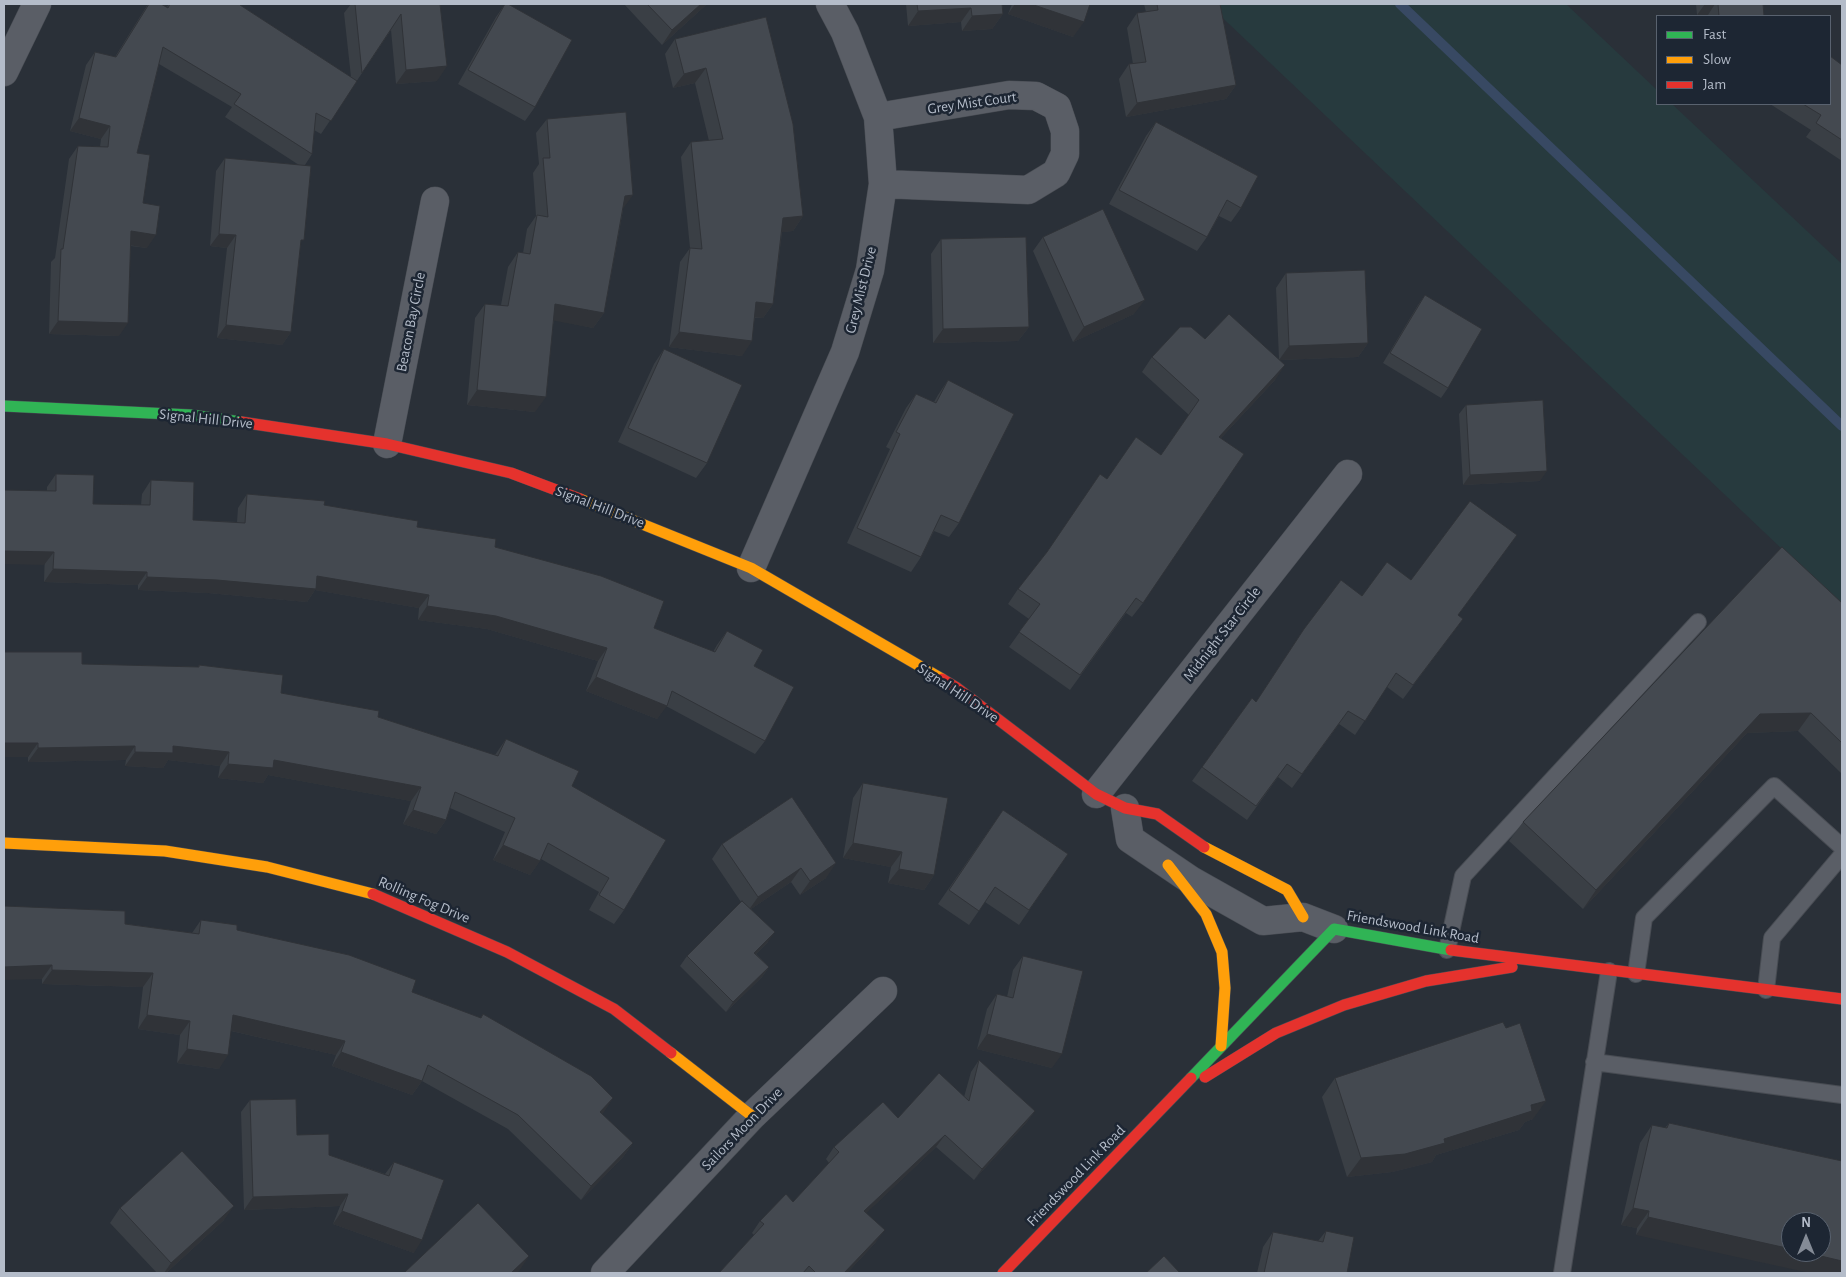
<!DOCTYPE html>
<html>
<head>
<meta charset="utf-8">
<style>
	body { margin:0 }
	#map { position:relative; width:1846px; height:1277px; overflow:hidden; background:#2a3038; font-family:"Alegreya Sans",sans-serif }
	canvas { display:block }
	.frame { position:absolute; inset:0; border:5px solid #b4bcc9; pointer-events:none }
	.legend { position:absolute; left:1656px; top:15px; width:175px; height:90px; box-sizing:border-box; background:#1d2633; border:1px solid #59626f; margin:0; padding:6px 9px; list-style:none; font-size:15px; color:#b4bcc9 }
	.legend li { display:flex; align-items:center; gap:10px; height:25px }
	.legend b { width:25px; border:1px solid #59626f }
	.north { position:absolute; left:1781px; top:1212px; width:50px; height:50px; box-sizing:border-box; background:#1d2633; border:1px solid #59626f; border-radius:50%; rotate:0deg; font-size:14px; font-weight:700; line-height:20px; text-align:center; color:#b4bcc9 }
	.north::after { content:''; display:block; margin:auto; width:18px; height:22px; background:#848b96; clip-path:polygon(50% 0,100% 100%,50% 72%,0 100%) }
</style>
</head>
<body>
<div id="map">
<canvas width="1846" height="1277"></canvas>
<div class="frame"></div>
<ul class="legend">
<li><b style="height:6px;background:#30b455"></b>Fast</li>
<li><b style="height:6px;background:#ff9f0a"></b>Slow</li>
<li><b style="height:6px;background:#e5322d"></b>Jam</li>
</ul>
<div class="north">N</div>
</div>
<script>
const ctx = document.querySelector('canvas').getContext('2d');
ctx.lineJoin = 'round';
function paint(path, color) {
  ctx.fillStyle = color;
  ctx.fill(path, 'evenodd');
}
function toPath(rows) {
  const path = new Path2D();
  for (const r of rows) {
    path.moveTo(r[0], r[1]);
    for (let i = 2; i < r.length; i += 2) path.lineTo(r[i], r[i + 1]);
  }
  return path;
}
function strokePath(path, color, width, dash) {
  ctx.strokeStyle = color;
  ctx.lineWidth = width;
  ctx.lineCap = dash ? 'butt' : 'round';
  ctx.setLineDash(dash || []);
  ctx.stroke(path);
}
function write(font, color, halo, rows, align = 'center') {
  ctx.font = font + ' "Alegreya Sans",sans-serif';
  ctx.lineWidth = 5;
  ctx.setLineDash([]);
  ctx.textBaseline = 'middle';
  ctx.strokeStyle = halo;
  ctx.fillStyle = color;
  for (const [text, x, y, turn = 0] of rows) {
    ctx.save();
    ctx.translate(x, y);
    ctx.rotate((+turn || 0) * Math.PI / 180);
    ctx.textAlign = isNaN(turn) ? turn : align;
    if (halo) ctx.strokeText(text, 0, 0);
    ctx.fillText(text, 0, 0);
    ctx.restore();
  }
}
paint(toPath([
	[1208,4,1566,4,1657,90,1657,104,1672,104,1842,264,1842,606]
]), '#273a3e');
strokePath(toPath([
	[1400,4,1842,426]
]), '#384963', 10);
const lane = toPath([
	[1447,950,1463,876,1698,622],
	[1636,974,1644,918,1774,786,1842,847],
	[1766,990,1772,938,1842,855],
	[1594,1062,1842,1095],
	[1562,1273,1609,971]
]);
const street = toPath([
	[4,72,37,4],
	[878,117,1009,95,1036,96,1057,107,1065,131,1065,154,1056,173,1028,190,883,184],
	[387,444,435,201],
	[751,568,845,352,870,270,883,184,878,117,845,32,830,4],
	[1096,794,1348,474],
	[1125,808,1130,839,1192,881,1263,921,1303,917,1334,929],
	[605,1273,752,1116,883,991]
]);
const fast = toPath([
	[4,406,191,415,241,422],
	[1191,1078,1334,929,1451,950]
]);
const slow = toPath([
	[580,499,751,568,942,679],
	[4,843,165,851,267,867,373,894],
	[1204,847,1287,890,1303,917],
	[1168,865,1206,914,1222,952,1225,988,1221,1046],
	[671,1053,752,1116]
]);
const jam = toPath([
	[241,422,387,444,511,473,580,499],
	[942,679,957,688,1096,794,1125,808,1157,814,1204,847],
	[373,894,507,952,614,1009,671,1053],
	[1451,950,1842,999],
	[1205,1077,1276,1033,1344,1005,1426,981,1512,967],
	[1003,1273,1191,1078]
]);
strokePath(lane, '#484c53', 18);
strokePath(street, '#484c53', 29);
strokePath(fast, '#484c53', 12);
strokePath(slow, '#484c53', 12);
strokePath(jam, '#484c53', 12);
strokePath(lane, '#5a5e66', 16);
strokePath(street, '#5a5e66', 28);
strokePath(fast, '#30b455', 11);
strokePath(slow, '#ff9f0a', 11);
strokePath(jam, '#e5322d', 11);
paint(toPath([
	[148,4,161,4,167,7,169,4,241,4,240,5,351,77,344,13,351,4,440,4,437,81,396,84,391,30,321,134,314,130,312,154,305,165,300,246,291,332,282,345,217,338,227,248,210,246,216,171,225,158,299,165,225,117,232,107,159,64,137,153,147,248,131,246,119,336,49,334,51,262,55,258,69,159,78,146,100,147,101,139,70,131,86,65,95,52,115,57],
	[505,4,535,107,525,121,458,84,496,17],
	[624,4,707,4,662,45],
	[906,4,1002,4,1003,14,992,29,962,31,961,22,908,26],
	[1012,4,1090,4,1073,37,1008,14],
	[1144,4,1220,4,1236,85,1226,99,1126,117,1119,79,1129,64,1133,64,1127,28,1137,13,1146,12],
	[1696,4,1763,4,1764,16,1708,16,1708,15,1697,15],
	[766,17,803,216,793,231,782,232,773,304,763,318,755,318,742,356,669,347,680,262,690,248,681,157,691,142,709,141,695,83,673,88,665,54,675,39],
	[1842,65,1842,161,1806,137,1811,130,1770,104,1830,104],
	[547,119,623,210,604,313,593,328,554,320,535,412,467,405,475,318,485,304,501,305,508,267,518,252,523,253,527,229,536,216,533,173,539,164,536,133],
	[1156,122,1241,208,1231,222,1219,216,1207,237,1197,251,1109,204,1146,136],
	[1043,237,1134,314,1073,342,1033,251],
	[941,239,1029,327,1018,341,933,343,931,254],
	[1286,273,1368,343,1358,357,1280,360,1275,380,1221,438,1143,603,1132,617,1126,613,1070,690,1009,647,1029,619,1008,604,1018,589,1107,479,1161,455,1189,415,1142,372,1152,357,1205,339,1279,359,1276,288],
	[1425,295,1448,388,1441,398,1383,363,1418,305],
	[664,349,707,463,696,478,618,442,654,364],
	[948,380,959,523,949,537,934,531,921,557,911,572,847,543,890,449,886,447,906,408,916,394,934,402,938,395],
	[1466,405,1540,481,1463,485,1459,414],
	[56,474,93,504,141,505,142,494,151,480,193,520,237,522,238,508,247,494,324,505,417,527,495,547,654,628,713,652,717,645,727,631,754,666,765,741,755,754,666,706,657,719,586,691,598,661,487,629,418,620,419,608,315,590,307,602,208,593,138,590,138,585,44,582,47,487],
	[1517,535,1458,615,1463,619,1403,699,1387,687,1355,735,1339,724,1292,788,1278,777,1247,820,1192,781,1252,698,1256,702,1304,629,1362,596,1411,580],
	[1842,603,1842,774,1798,731,1747,733,1583,909,1509,841,1523,822],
	[82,664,198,667,199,665,281,693,378,717,495,755,506,739,572,786,624,910,614,924,589,910,599,892,541,859,530,875,493,860,505,832,450,808,446,820,436,834,403,824,411,801,268,775,263,783,218,778,220,766,168,760,163,768,125,766,126,760,28,762,28,757],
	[863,783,934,875,924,890,888,883,891,867,843,858,853,798],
	[792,797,826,878,800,895,791,882,751,909,768,942,756,954,769,967,762,977,726,1012,680,966,687,956,741,902,712,859,722,844],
	[1003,810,1068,854,1019,925,985,902,969,925,938,904],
	[4,907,192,933,201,920,237,930,412,992,613,1098,602,1114,633,1143,623,1157,581,1200,508,1129,422,1081,412,1095,332,1066,336,1055,231,1031,219,1069,177,1063,180,1035,138,1029,143,987,42,984,42,979],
	[1023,956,1052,1068,977,1049,987,1009,997,994,1007,997,1013,970],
	[979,1060,1035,1111,1026,1123,974,1180,936,1147,866,1213,876,1242,847,1273,719,1273,754,1235,752,1233,760,1221,793,1202,829,1163,826,1159,834,1147,898,1118,964,1097,971,1072],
	[1335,1078,1533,1119,1525,1122,1519,1130,1436,1155,1432,1162,1392,1172,1347,1177,1322,1097],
	[250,1100,297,1135,329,1155,385,1174,394,1162,414,1253,333,1224,340,1206,244,1210,241,1112],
	[1669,1123,1842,1161,1636,1235,1637,1228,1621,1225,1640,1143,1652,1125,1665,1128],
	[120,1208,224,1220,166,1273,157,1273,110,1223],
	[1326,1231,1347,1273,1257,1273,1263,1247,1273,1232,1318,1241]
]), '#3a3f45');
paint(toPath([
	[701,4,707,4,662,45,672,30],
	[1015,4,1031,4,1084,22,1073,37,1008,14],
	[1705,4,1715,4,1708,15,1697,15],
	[971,8,961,22,908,26,918,11],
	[1003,14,992,29,962,31,972,16],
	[447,66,437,81,396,84,406,70],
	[706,68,695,83,673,88,684,74],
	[1236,85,1226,99,1126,117,1137,103],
	[79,118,110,126,101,139,70,131],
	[633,195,622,210,625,196],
	[803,216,793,231,773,233,783,218],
	[131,231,156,235,147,248,122,244],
	[219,234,236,235,227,248,210,246],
	[1145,300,1134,314,1073,342,1084,327],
	[756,302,773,304,763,318,746,317],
	[555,304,604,313,593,328,545,319],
	[58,321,128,323,119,336,49,334],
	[226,325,291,332,282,345,217,338],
	[1029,327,1018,341,933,343,943,329],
	[679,332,752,341,742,356,669,347],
	[1368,343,1358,357,1279,360,1289,346],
	[1285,365,1275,380,1209,451,1219,437],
	[477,390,546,397,535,412,467,405],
	[1547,471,1540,481,1463,485,1470,475],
	[4,551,54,552,44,565,4,564],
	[53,569,147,572,138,585,44,582],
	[317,576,429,595,419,608,315,590,307,602,208,593,138,590,147,577],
	[427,606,496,616,607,648,598,661,487,629,418,620],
	[596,677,667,706,657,719,586,691],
	[1811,713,1798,731,1747,733,1583,909,1596,890,1760,714],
	[4,743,38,743,28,757,4,757],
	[135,746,126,760,28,762,38,748],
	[173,746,229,752,220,766,168,760,163,768,125,766,135,752],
	[274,760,421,787,411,801,268,775,263,783,218,778,228,764],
	[413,810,446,820,436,834,403,824],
	[853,843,902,852,891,867,843,858],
	[503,845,540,861,530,875,493,860],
	[836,863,826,878,800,895,810,881],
	[801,868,791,882,748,911,758,897],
	[899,869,934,875,924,890,888,883],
	[775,932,768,942,747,963,754,953],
	[52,965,42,979,4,980,4,967],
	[769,967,762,977,726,1012,733,1002],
	[52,970,153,973,143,987,42,984],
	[147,1015,190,1021,180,1035,138,1029],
	[233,1015,345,1041,336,1055,223,1029],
	[987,1034,1062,1054,1052,1068,977,1049],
	[187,1049,228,1055,219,1069,177,1063],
	[341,1052,422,1081,412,1095,332,1066],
	[613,1098,604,1112,590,1126,600,1112],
	[1546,1101,1533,1119,1525,1122,1519,1130,1436,1155,1432,1162,1392,1172,1347,1177,1361,1158],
	[1035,1111,1026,1123,974,1180,982,1169],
	[945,1135,936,1147,856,1223,864,1211],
	[633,1143,623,1157,581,1200,591,1186],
	[348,1194,340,1206,244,1210,253,1197],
	[234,1206,224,1220,166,1273,164,1273,171,1263],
	[1633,1208,1649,1211,1637,1228,1621,1225],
	[342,1211,422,1240,414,1253,333,1224],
	[1648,1217,1791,1249,1791,1252,1804,1252,1842,1261,1842,1273,1810,1273,1636,1235],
	[885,1230,876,1242,847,1273,844,1273],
	[529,1256,519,1271,517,1273,511,1273]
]), '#303338');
const building = toPath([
	[149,4,161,4,168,8,170,4,241,4,240,5,357,81,331,121,316,113,312,154,234,104,241,94,163,47,137,153,150,155,143,203,160,206,156,235,131,231,128,323,58,321,61,249,63,249,78,146,108,147,110,126,79,118,95,52,116,57,149,4],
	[355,4,440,4,447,66,406,70,401,14,362,73,355,4],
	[505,4,508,4,572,40,535,107,468,70,505,4],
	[647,4,701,4,672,30,647,4],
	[917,4,1002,4,1003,14,972,16,971,8,918,11,917,4],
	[1031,4,1090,4,1084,22,1031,4],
	[1157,4,1220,4,1236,85,1137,103,1129,64,1146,62,1137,13,1158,10,1157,4],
	[1718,4,1763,4,1764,16,1719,16,1718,4],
	[766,17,793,124,803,216,783,218,773,304,756,302,752,341,679,332,690,248,702,249,691,142,723,139,706,68,684,74,675,39,766,17],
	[1830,56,1842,65,1842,140,1816,123,1821,115,1803,104,1830,104,1830,56],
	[626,112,633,195,625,196,604,313,555,304,546,397,477,390,485,304,508,306,518,252,530,254,537,215,548,217,543,158,550,158,547,119,626,112],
	[1156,122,1258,176,1241,208,1227,200,1207,237,1119,190,1156,122],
	[225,158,311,166,304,240,301,240,291,332,226,325,236,235,219,234,225,158],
	[1103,209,1145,300,1084,327,1043,237,1103,209],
	[1026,237,1029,327,943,329,941,239,1026,237],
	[1365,270,1368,343,1289,346,1286,273,1365,270],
	[1425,295,1482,329,1448,388,1390,353,1425,295],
	[1229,314,1285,365,1219,437,1244,454,1143,603,1136,598,1080,675,1019,632,1040,604,1018,589,1047,552,1100,474,1107,479,1136,437,1161,455,1199,400,1152,357,1180,327,1191,327,1205,339,1229,314],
	[664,349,742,385,707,463,628,428,664,349],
	[948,380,1014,414,959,523,941,515,921,557,857,528,900,434,896,432,916,394,936,403,948,380],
	[1543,400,1547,471,1470,475,1466,405,1543,400],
	[56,474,94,475,93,504,150,505,151,480,194,482,193,520,245,523,247,494,325,501,324,505,418,521,417,527,496,539,495,547,601,576,664,601,654,628,715,652,727,631,763,650,754,666,794,687,765,741,672,691,667,706,596,677,607,648,496,616,427,606,429,595,317,576,316,589,217,580,147,577,147,572,53,569,54,552,4,551,4,490,56,491,56,474],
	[1470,501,1517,535,1458,615,1463,619,1413,685,1396,673,1365,721,1348,711,1302,774,1287,764,1256,806,1202,767,1252,698,1256,702,1304,629,1341,580,1362,596,1387,562,1411,580,1470,501],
	[1782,547,1842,603,1842,743,1811,713,1760,714,1596,890,1523,822,1782,547],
	[4,652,82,652,82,664,199,667,199,665,283,675,281,693,379,711,378,717,498,756,506,739,579,771,572,786,666,840,624,910,599,895,609,878,548,843,540,861,503,845,515,818,455,792,446,820,413,810,421,787,274,760,273,768,228,764,229,752,173,746,173,753,135,752,135,746,38,748,38,743,4,743,4,652],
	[863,783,948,798,934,875,899,869,902,852,853,843,863,783],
	[792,797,836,863,810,881,801,868,758,897,722,844,792,797],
	[1003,810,1068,854,1029,910,995,887,979,911,949,890,1003,810],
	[742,901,775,932,754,953,769,967,733,1002,687,956,742,901],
	[4,906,125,911,125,924,199,934,201,920,237,925,237,930,349,955,416,980,412,992,481,1018,483,1014,591,1076,613,1098,600,1112,633,1143,591,1186,518,1115,428,1065,422,1081,341,1052,345,1041,233,1015,228,1055,187,1049,190,1021,147,1015,153,973,52,970,52,965,4,967,4,906],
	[1023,956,1083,971,1062,1054,987,1034,997,994,1013,998,1023,956],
	[1503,1022,1506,1028,1520,1023,1546,1101,1531,1105,1532,1111,1444,1139,1445,1143,1405,1154,1361,1158,1335,1078,1503,1022],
	[979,1060,1035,1111,982,1169,945,1135,864,1211,885,1230,844,1273,816,1273,809,1266,803,1273,719,1273,764,1224,760,1221,786,1194,793,1202,839,1152,834,1147,883,1102,898,1118,939,1073,969,1101,979,1060],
	[296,1099,297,1135,329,1134,329,1155,389,1176,394,1162,444,1180,422,1240,342,1211,348,1194,253,1197,250,1100,296,1099],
	[1669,1123,1842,1161,1842,1261,1804,1252,1821,1252,1821,1222,1791,1222,1791,1249,1648,1217,1649,1211,1633,1208,1652,1125,1667,1128,1669,1123],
	[182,1151,234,1206,171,1263,120,1208,182,1151],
	[478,1203,529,1256,511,1273,407,1273,405,1272,478,1203],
	[1326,1231,1354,1237,1347,1273,1264,1273,1273,1232,1323,1242,1326,1231],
	[1164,1256,1180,1273,1146,1273,1164,1256]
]);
paint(building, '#444950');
strokePath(building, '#303338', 1);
write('15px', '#b4bcc9', '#1d2633', [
	["Grey Mist Court",972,103,-8],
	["Grey Mist Drive",861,290,-76],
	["Beacon Bay Circle",411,322,-79],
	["Signal Hill Drive",206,419,6],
	["Signal Hill Drive",600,507,21],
	["Midnight Star Circle",1222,634,-52],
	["Signal Hill Drive",958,693,34],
	["Rolling Fog Drive",424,900,23],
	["Friendswood Link Road",1413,927,10],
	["Sailors Moon Drive",742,1129,-46],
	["Friendswood Link Road",1076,1176,-46]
]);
</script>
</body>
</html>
